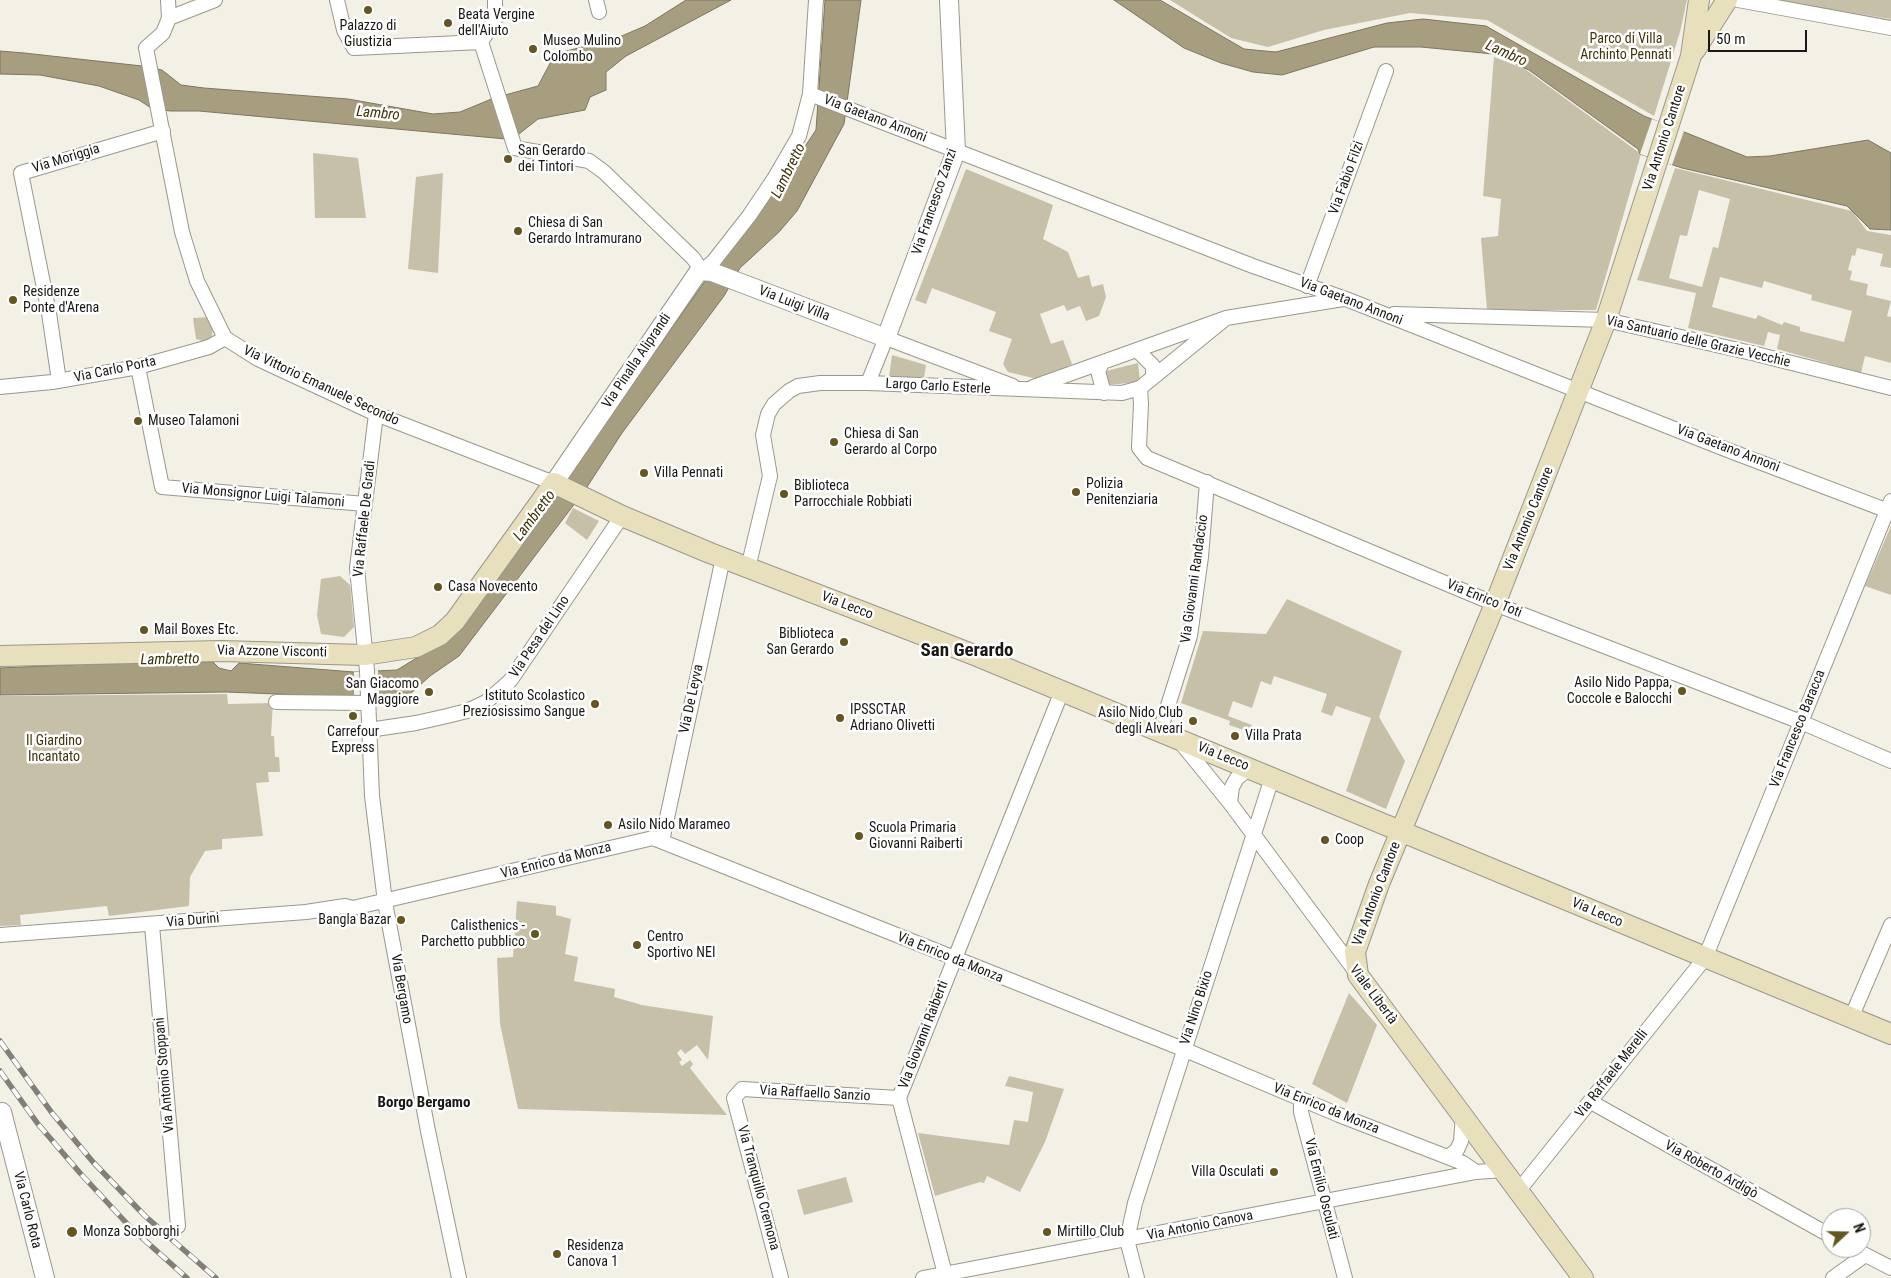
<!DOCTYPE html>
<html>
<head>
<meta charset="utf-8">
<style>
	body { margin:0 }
	#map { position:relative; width:1891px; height:1278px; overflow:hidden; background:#f3f0e6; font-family:"Roboto Condensed",sans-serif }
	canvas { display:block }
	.north { position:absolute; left:1821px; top:1208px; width:50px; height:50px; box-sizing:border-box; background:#fff; border:1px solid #a3a3a1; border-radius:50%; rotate:69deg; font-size:14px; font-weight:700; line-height:20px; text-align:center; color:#191814 }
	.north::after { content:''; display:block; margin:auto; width:18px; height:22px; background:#645623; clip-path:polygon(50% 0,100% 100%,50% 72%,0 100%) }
	.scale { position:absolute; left:1708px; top:30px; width:99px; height:22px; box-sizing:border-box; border:2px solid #191814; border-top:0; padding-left:6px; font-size:15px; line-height:18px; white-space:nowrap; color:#191814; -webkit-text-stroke:4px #fff; paint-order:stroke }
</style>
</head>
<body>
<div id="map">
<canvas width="1891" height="1278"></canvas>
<div class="north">N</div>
<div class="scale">50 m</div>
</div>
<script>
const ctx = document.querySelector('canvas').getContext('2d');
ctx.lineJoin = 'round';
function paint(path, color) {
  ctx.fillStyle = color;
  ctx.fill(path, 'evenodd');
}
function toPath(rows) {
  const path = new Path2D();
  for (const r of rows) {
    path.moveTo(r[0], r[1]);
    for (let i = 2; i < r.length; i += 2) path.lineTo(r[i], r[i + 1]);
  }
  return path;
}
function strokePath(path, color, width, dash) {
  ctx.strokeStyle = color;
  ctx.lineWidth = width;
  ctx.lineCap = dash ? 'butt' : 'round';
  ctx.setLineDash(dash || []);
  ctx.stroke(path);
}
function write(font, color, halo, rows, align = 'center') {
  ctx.font = font + ' "Roboto Condensed",sans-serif';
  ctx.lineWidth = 5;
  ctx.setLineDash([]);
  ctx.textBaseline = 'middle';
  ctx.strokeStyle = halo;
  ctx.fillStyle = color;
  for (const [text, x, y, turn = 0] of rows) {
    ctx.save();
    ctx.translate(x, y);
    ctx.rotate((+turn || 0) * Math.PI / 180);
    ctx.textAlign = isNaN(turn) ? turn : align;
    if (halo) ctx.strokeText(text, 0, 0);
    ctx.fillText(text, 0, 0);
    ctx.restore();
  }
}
paint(toPath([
	[1170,0,1687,0,1680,32,1654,116,1487,20,1410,13,1324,30,1268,47,1231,38],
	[1777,0,1891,0,1891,19,1786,2],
	[1494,57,1525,69,1641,154,1596,310,1487,310,1481,238,1498,236,1501,199,1483,196],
	[313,153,358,158,366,218,315,218],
	[1675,168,1852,211,1867,231,1891,235,1891,268,1880,266,1883,254,1857,248,1855,256,1852,255,1848,270,1852,271,1850,280,1868,284,1866,295,1891,301,1887,316,1891,317,1891,363,1865,356,1861,373,1777,349,1780,335,1768,332,1764,346,1688,328,1696,293,1637,280],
	[1699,190,1730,199,1718,248,1713,247,1702,287,1669,278,1680,235,1687,236],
	[1720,277,1762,288,1764,281,1812,295,1811,300,1852,311,1844,342,1800,331,1800,327,1784,322,1782,325,1758,315,1756,319,1712,307],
	[966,169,1053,205,1043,239,1068,252,1078,278,1089,275,1092,287,1103,284,1106,297,1099,316,1086,321,1080,306,1067,311,1064,305,1040,314,1051,344,1063,340,1072,364,1041,380,1008,372,1003,364,1012,339,989,331,996,312,932,288,926,304,915,300],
	[443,173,438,273,408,269,416,177],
	[210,317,213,326,212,336,206,342,196,339,193,318],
	[892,355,926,365,924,378,889,377],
	[1138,363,1140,382,1107,385,1106,371],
	[573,508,599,521,587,540,565,523],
	[1891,526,1891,595,1865,586],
	[340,576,350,585,354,627,344,637,321,634,317,615,321,579],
	[1287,599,1402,651,1379,717,1405,761,1386,809,1346,791,1371,718,1336,706,1332,716,1321,712,1327,694,1274,676,1271,685,1261,681,1252,708,1233,701,1228,716,1252,725,1250,732,1229,725,1230,721,1181,703,1203,631,1266,634],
	[227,694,228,704,273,703,271,736,274,736,275,757,279,757,280,772,268,772,269,782,256,783,263,836,222,839,222,849,205,851,190,877,189,906,109,916,107,906,20,915,21,925,0,926,0,696],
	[517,901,556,906,556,915,571,919,565,954,578,957,574,981,615,989,614,997,642,1005,713,1016,708,1060,697,1045,685,1054,681,1049,677,1053,682,1060,679,1062,682,1066,690,1060,693,1064,690,1068,727,1115,518,1109,500,1024,497,958,513,957],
	[1349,993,1377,1025,1347,1103,1312,1084],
	[1009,1076,1064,1089,1045,1142,1020,1192,987,1176,984,1183,980,1182,935,1196,918,1133,1009,1145,1014,1120,1028,1122,1033,1092,1005,1086],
	[846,1177,853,1202,804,1215,797,1190]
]), '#c6c0a9');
const water = toPath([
	[686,0,731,0,626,56,606,72,606,90,590,97,585,110,538,119,519,134,506,139,199,111,170,111,151,108,139,100,99,86,40,75,0,74,0,51,24,53,142,66,162,70,181,85,204,88,348,99,433,114,460,112,494,98,538,86,555,54,617,38,645,26,686,0],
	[825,0,861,0,844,124,797,211,779,232,740,268,724,296,622,433,585,490,459,656,430,676,409,695,354,697,226,692,0,695,0,668,90,664,213,662,219,668,231,671,239,663,354,672,397,670,446,640,605,423,720,260,779,185,816,130,825,0],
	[1114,0,1160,0,1244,49,1276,52,1387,23,1423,19,1486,26,1644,116,1747,157,1770,156,1868,140,1891,153,1891,230,1870,229,1847,206,1682,168,1640,154,1638,149,1529,70,1493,54,1421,47,1374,47,1282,75,1253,72,1221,63,1184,48,1114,0]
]);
paint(water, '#a79e80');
strokePath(water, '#7c7660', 1);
paint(toPath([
	[1652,119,1684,131,1672,165,1640,154],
	[378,670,379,696,354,697,354,672]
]), '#f3f0e6');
const minor = toPath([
	[168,0,169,18,215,0],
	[337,0,344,30,354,48,481,42],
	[495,0,495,20,481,42,515,148,589,161,604,172,693,258,702,271,713,262,749,216,774,179,799,136,810,94,816,0],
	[596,0,599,12],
	[1738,0,1891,28],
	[169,18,163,33,146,48,182,232,197,281,225,338,258,359,376,414,554,483],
	[810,94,1253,266,1346,299,1725,449,1891,512],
	[1307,286,1386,71],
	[1394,314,1606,320,1756,354,1891,388],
	[1138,351,1153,366,1153,375],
	[1102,363,1098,371,1104,393],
	[138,367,162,487,365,504],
	[59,381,49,313,21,173,163,131],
	[868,383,886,338,1013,386],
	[0,387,52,382,138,367,209,347,225,338],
	[1033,387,1226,318,1343,299],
	[1140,388,1141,404,1139,448,1147,458,1495,604,1801,722,1891,761],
	[376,414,357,568,367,671,372,796,385,902,428,1131,459,1278],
	[748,568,770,476,763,435,768,414,774,404,789,391,798,386,820,383,868,383,1122,393,1140,388,1226,318],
	[276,702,368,703],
	[369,730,416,723,447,716,467,711,486,702,510,681,622,516],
	[1160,731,1190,636,1201,557,1207,482],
	[1181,743,1230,803,1356,972],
	[1230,803,1232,787,1237,778,1250,768],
	[662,841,723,558],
	[152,925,178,1226],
	[0,935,306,912,345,906,353,908,653,838,1183,1049,1339,1115,1463,1163,1476,1172],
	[1851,1018,1891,925],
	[1301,1099,1301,1112,1345,1278],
	[1591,1102,1831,1236],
	[1448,1157,1457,1150,1461,1141,1463,1115],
	[1519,1190,1705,958,1891,501],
	[1852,1248,1891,1268],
	[945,1274,899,1098,1062,691],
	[781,1278,734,1098,742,1089,899,1098],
	[923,1278,1476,1172,1504,1170],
	[1137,1278,1127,1240,1135,1203,1272,778],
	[1833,1278,1865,1255]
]);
const tertiary = toPath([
	[554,483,699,271,712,272,886,338,956,151,949,0],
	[2,1112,45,1278]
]);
const secondary = toPath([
	[1695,50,1727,0],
	[0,656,221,651,364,655,416,647,440,635,455,621,554,483,622,516,710,553,977,656,1891,1034],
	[1583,1278,1358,975,1355,952,1379,884,1495,604,1606,320,1691,56,1699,0]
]);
strokePath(minor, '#9a978e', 16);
strokePath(tertiary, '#9a978e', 20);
strokePath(secondary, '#9a978e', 22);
strokePath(minor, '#fff', 14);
strokePath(tertiary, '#fff', 18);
strokePath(secondary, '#e8e0bc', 20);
const rail = toPath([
	[0,1041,52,1113,93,1162,145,1216,216,1278],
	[0,1071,38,1124,80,1173,131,1228,187,1278]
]);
strokePath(rail, '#817f78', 5.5);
strokePath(rail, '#fff', 4, [11]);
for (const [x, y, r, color] of [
	[368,10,5,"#645623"],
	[448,23,5,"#645623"],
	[533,49,5,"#645623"],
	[508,159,5,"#645623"],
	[518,231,5,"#645623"],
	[13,300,5,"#645623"],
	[138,421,5,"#645623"],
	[834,442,5,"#645623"],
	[644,473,5,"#645623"],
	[1076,492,5,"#645623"],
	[784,494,5,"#645623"],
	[438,587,5,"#645623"],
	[144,630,5,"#645623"],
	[844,642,5,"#645623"],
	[1682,691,5,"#645623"],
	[429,692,5,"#645623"],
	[595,704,5,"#645623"],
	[353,716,5,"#645623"],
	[840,718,5,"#645623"],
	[1193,721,5,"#645623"],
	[1235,736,5,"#645623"],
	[608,825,5,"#645623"],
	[859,836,5,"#645623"],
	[1325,840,5,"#645623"],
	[401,920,5,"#645623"],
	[535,934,5,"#645623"],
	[637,945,5,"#645623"],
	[1274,1172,5,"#645623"],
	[72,1232,6,"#645623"],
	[1047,1232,5,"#645623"],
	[557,1254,5,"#645623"]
]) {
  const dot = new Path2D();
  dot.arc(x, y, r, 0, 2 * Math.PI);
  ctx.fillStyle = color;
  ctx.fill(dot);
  strokePath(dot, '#fff', 2);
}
write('14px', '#191814', '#fff', [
	["Beata Vergine",458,15],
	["dell'Aiuto",458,31],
	["Palazzo di",368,26,"center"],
	["Giustizia",368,42,"center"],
	["Museo Mulino",543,41],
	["Colombo",543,57],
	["San Gerardo",518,151],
	["dei Tintori",518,167],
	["Chiesa di San",528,223],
	["Gerardo Intramurano",528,239],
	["Residenze",23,292],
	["Ponte d'Arena",23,308],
	["Museo Talamoni",148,421],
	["Chiesa di San",844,434],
	["Gerardo al Corpo",844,450],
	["Villa Pennati",654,473],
	["Polizia",1086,484],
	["Penitenziaria",1086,500],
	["Biblioteca",794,486],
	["Parrocchiale Robbiati",794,502],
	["Casa Novecento",448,587],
	["Mail Boxes Etc.",154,630],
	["Biblioteca",834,634,"right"],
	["San Gerardo",834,650,"right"],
	["Asilo Nido Pappa,",1672,683,"right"],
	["Coccole e Balocchi",1672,699,"right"],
	["San Giacomo",419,684,"right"],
	["Maggiore",419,700,"right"],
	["Istituto Scolastico",585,696,"right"],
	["Preziosissimo Sangue",585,712,"right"],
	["IPSSCTAR",850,710],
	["Adriano Olivetti",850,726],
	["Asilo Nido Club",1183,713,"right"],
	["degli Alveari",1183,729,"right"],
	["Carrefour",353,732,"center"],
	["Express",353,748,"center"],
	["Villa Prata",1245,736],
	["Asilo Nido Marameo",618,825],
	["Scuola Primaria",869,828],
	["Giovanni Raiberti",869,844],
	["Coop",1335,840],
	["Bangla Bazar",391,920,"right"],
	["Calisthenics -",525,926,"right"],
	["Parchetto pubblico",525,942,"right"],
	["Centro",647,937],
	["Sportivo NEI",647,953],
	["Villa Osculati",1264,1172,"right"],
	["Monza Sobborghi",83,1232],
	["Mirtillo Club",1057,1232],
	["Residenza",567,1246],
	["Canova 1",567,1262]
], 'left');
write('14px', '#40350c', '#fff', [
	["Parco di Villa",1626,39],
	["Archinto Pennati",1626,55],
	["Il Giardino",54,741],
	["Incantato",54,757]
]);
write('14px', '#191814', '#fff', [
	["Via Gaetano Annoni",875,119,21],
	["Via Antonio Cantore",1665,138,-72],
	["Via Moriggia",66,159,-17],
	["Via Fabio Filzi",1347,178,-70],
	["Via Francesco Zanzi",935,202,-71],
	["Via Gaetano Annoni",1351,302,21],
	["Via Luigi Villa",794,304,21],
	["Via Santuario delle Grazie Vecchie",1698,342,13],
	["Via Pinalla Aliprandi",637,361,-56],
	["Via Carlo Porta",115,370,-12],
	["Via Vittorio Emanuele Secondo",321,386,25],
	["Largo Carlo Esterle",938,387,3],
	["Via Gaetano Annoni",1728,449,21],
	["Via Monsignor Luigi Talamoni",263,496,5],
	["Via Raffaele De Gradi",365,519,-84],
	["Via Antonio Cantore",1529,519,-68],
	["Via Giovanni Randaccio",1195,579,-82],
	["Via Enrico Toti",1484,599,22],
	["Via Lecco",847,606,21],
	["Via Pesa del Lino",540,637,-56],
	["Via Azzone Visconti",272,652,1],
	["Via De Leyva",692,699,-78],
	["Via Francesco Baracca",1798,729,-68],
	["Via Lecco",1223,757,22],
	["Via Enrico da Monza",556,861,-14],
	["Via Antonio Cantore",1377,894,-69],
	["Via Lecco",1597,913,23],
	["Via Durini",193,921,-5],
	["Via Enrico da Monza",950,958,22],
	["Via Bergamo",401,989,80],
	["Viale Libertà",1373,995,53],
	["Via Nino Bixio",1197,1008,-72],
	["Via Giovanni Raiberti",924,1035,-69],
	["Via Raffaele Merelli",1612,1074,-52],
	["Via Antonio Stoppani",165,1075,-95],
	["Via Raffaello Sanzio",815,1094,3],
	["Via Enrico da Monza",1326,1109,22],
	["Via Roberto Ardigò",1711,1170,29],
	["Via Tranquillo Cremona",758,1188,75],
	["Via Emilio Osculati",1321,1189,76],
	["Via Carlo Rota",27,1210,76],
	["Via Antonio Canova",1200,1226,-11]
]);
write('italic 15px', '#3e3209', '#fff', [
	["Lambro",1506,54,24],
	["Lambro",378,114,5],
	["Lambretto",789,171,-64],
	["Lambretto",535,516,-53],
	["Lambretto",170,660,-1]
]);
write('bold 15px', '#191814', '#fff', [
	["Borgo Bergamo",424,1103]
]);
write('bold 19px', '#191814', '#fff', [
	["San Gerardo",967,651]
]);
</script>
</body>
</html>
